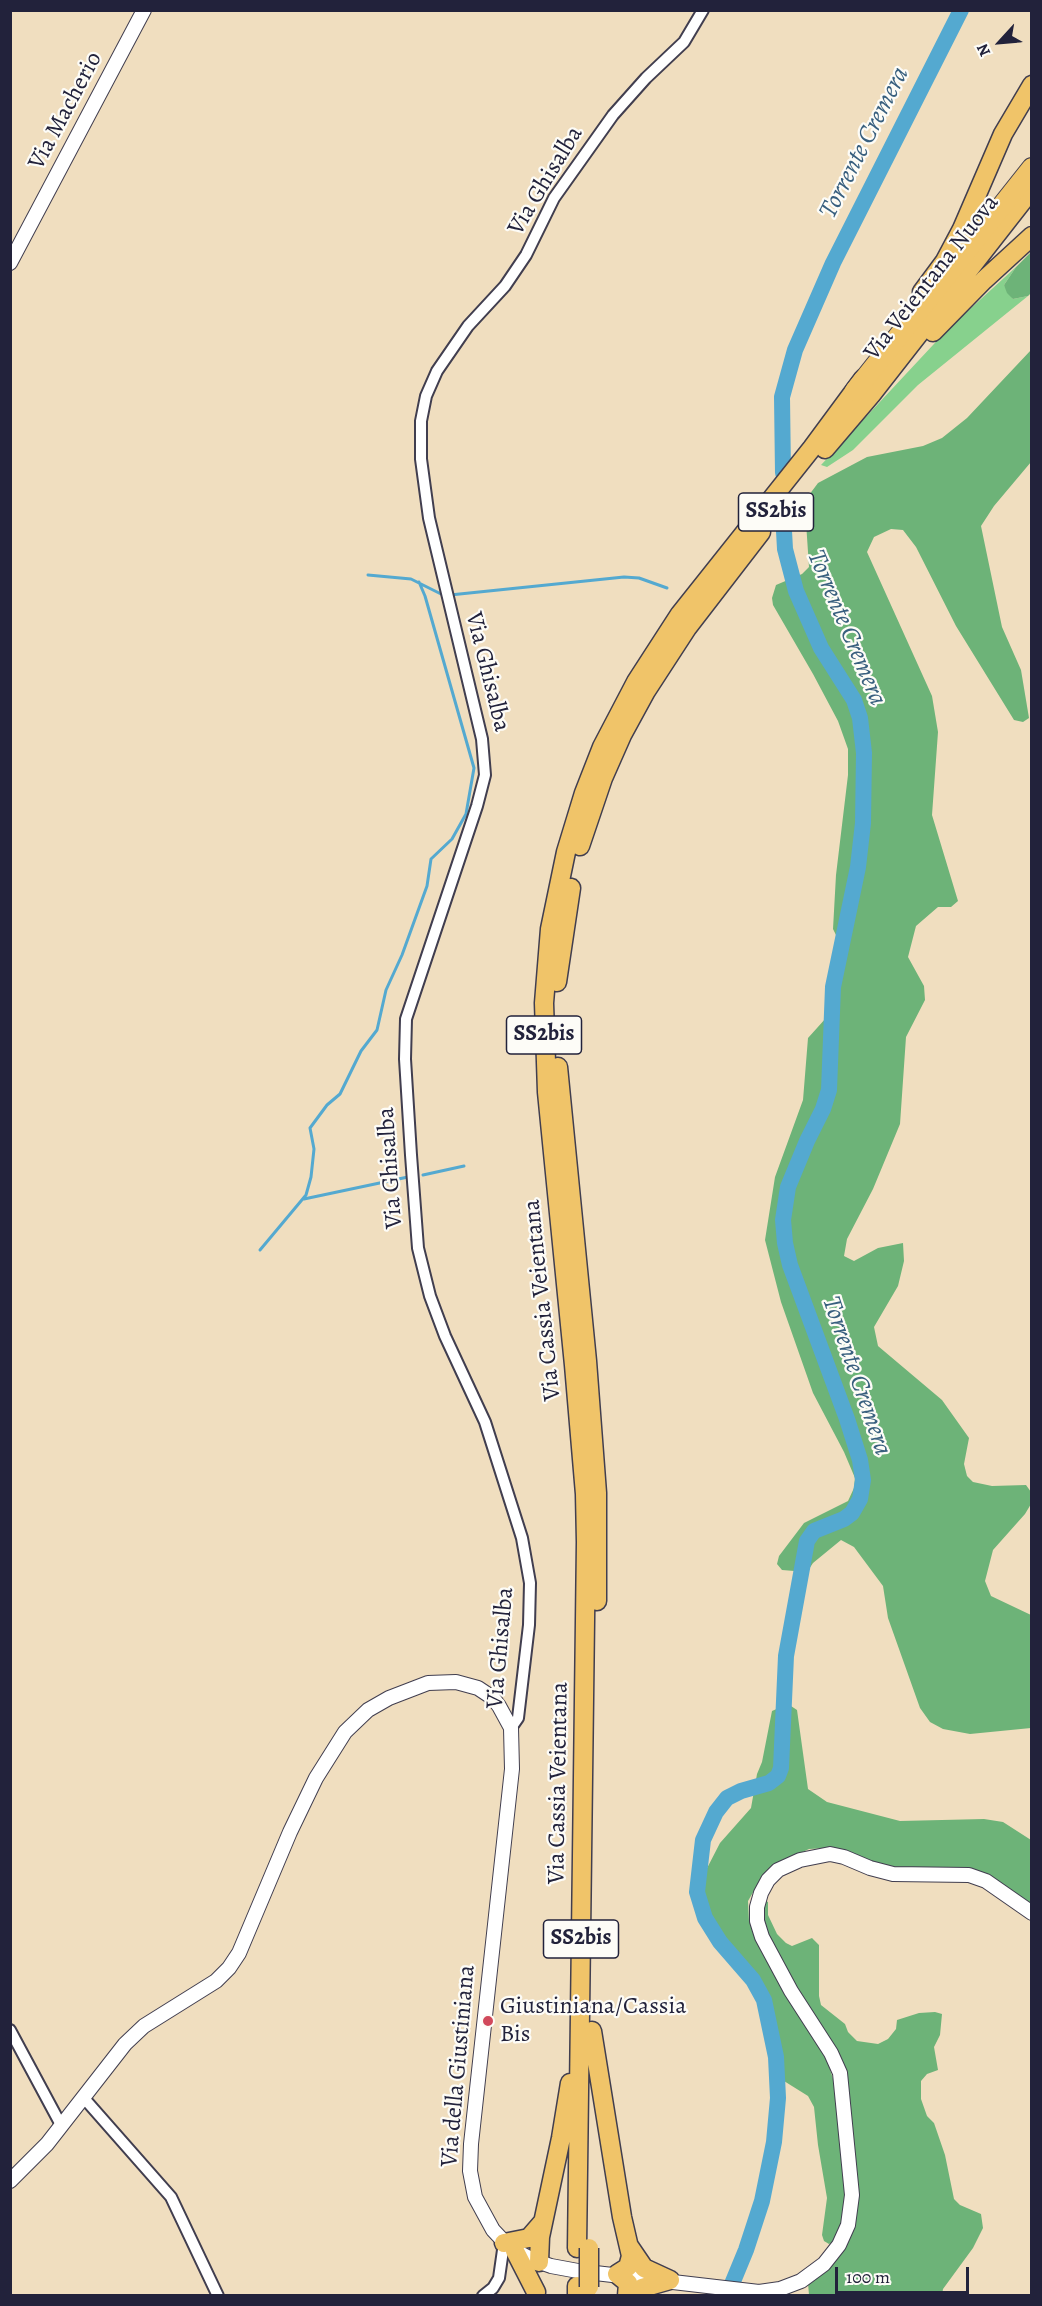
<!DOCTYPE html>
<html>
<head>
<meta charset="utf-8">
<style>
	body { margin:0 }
	#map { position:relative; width:1042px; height:2306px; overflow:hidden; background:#f0debf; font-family:Alegreya,serif }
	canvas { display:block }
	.frame { position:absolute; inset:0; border:12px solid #22223b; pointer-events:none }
	.north { position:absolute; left:970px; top:12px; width:60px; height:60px; -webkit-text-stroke:4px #fdfcf7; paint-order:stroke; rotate:244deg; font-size:16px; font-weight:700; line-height:24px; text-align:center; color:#22223b }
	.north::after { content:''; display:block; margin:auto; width:21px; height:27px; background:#22223b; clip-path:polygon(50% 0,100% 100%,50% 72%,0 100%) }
	.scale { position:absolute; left:835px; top:2267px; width:134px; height:27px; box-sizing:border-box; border:3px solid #22223b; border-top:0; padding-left:8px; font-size:18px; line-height:21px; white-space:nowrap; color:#22223b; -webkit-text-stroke:4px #fdfcf7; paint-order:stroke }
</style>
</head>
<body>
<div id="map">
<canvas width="1042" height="2306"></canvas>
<div class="frame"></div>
<div class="north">N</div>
<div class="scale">100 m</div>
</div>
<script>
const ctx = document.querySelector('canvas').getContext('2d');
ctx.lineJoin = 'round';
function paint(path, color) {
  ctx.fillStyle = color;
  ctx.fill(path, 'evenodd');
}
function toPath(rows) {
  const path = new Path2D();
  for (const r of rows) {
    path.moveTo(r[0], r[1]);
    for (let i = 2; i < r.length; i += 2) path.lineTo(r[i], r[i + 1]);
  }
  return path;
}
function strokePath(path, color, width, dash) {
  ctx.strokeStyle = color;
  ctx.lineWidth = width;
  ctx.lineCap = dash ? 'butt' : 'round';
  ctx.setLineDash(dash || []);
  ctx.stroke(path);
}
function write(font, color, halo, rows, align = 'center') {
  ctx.font = font + ' Alegreya,serif';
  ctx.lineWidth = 4.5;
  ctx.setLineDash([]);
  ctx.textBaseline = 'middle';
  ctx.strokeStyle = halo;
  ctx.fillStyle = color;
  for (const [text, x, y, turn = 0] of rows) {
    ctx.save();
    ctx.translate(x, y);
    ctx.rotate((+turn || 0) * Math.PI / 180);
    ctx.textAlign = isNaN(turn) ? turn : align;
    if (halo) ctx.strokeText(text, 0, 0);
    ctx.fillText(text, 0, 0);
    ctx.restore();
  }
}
paint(toPath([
	[1016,267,1004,285,1013,299,1028,296,918,385,853,450,827,467,821,465,947,330]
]), '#87d18d');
paint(toPath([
	[1031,252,1031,293,1028,296,1013,299,1007,293,1004,285,1016,267],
	[1031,350,1031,462,994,506,981,526,1002,627,1021,670,1029,718,1023,722,1014,720,956,626,916,547,903,530,891,529,874,537,867,552,932,696,938,732,932,815,958,901,951,907,938,907,916,926,908,957,924,986,925,1000,906,1037,900,1124,873,1189,847,1239,844,1256,854,1261,878,1248,903,1243,904,1261,898,1286,874,1327,878,1346,942,1400,969,1438,964,1464,967,1476,973,1482,992,1486,1026,1485,1031,1492,1031,1504,1025,1514,993,1550,985,1581,991,1596,1031,1615,1031,1728,970,1734,943,1729,930,1722,920,1708,888,1618,883,1586,854,1547,841,1540,813,1563,807,1572,782,1570,777,1564,779,1556,804,1523,848,1501,854,1488,855,1478,844,1452,813,1393,781,1302,765,1240,775,1177,803,1100,808,1038,826,1018,840,943,833,929,836,875,848,775,848,749,838,721,813,674,773,605,772,598,776,585,802,574,809,567,805,507,809,495,818,483,867,457,923,446,942,438,967,418],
	[788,1704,797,1710,808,1789,827,1802,900,1821,984,1819,1003,1822,1031,1840,1031,1908,992,1878,896,1867,880,1864,851,1853,828,1848,809,1849,773,1866,763,1875,748,1901,749,1921,826,2057,834,2082,846,2172,846,2211,837,2240,829,2244,824,2241,822,2235,827,2198,818,2145,814,2107,808,2096,784,2081,779,2071,776,2033,766,1995,760,1981,748,1971,739,1969,730,1960,714,1931,703,1889,703,1876,720,1843,751,1808,757,1774,762,1762,772,1711],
	[764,1900,768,1902,768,1915,777,1934,786,1943,792,1946,812,1938,819,1945,819,1996,821,2005,845,2024,848,2032,857,2041,878,2044,888,2039,896,2029,897,2020,919,2013,935,2012,942,2014,940,2035,934,2047,938,2070,927,2074,921,2081,921,2099,927,2116,934,2123,945,2155,954,2199,960,2205,981,2214,983,2228,973,2248,943,2289,942,2295,809,2295,808,2283,848,2238,845,2091,760,1929]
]), '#6db378');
strokePath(toPath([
	[368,575,411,579,443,595],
	[450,595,624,577,639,578,667,588],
	[423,1175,464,1166],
	[304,1199,408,1177],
	[260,1250,306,1195,311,1177,314,1149,310,1128,327,1105,340,1094,361,1051,377,1030,386,990,402,955,427,886,431,859,452,839,466,814,474,768,425,596,419,582]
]), '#54a9d0', 3);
strokePath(toPath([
	[783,473,782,397,795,350,833,263,961,10],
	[727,2296,746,2250,762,2201,774,2142,778,2098,776,2057,764,2000,753,1980,720,1942,705,1918,697,1892,703,1840,716,1812,727,1798,741,1791,769,1783,778,1776,781,1768,786,1656,807,1541,814,1531,844,1519,852,1513,860,1499,863,1480,860,1460,847,1419,790,1265,785,1243,783,1220,788,1187,807,1141,823,1109,829,1090,833,987,858,867,863,823,864,753,860,718,854,700,821,648,796,591,785,549,783,513]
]), '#54a9d0', 16);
const minor = toPath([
	[511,1728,518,1718,529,1625,530,1583,522,1538,485,1422,445,1336,430,1296,418,1248,411,1155,405,1059,406,1019,477,806,485,775,482,739,429,518,421,459,421,421,426,396,437,371,468,326,505,286,526,255,554,198,613,115,646,78,684,42,703,10],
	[10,2030,61,2125],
	[83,2097,171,2197,218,2296],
	[483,2296,493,2288,499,2278,504,2243]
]);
const tertiary = toPath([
	[10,263,144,10],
	[10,2181,47,2144,125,2044,144,2026,216,1981,229,1968,239,1953,290,1832,316,1778,345,1732,368,1710,389,1698,428,1683,456,1682,478,1688,493,1698,499,1706,511,1728,512,1769,471,2144,470,2171,475,2197,493,2230,510,2248,531,2259,551,2266,578,2271,759,2292,780,2289,801,2281,824,2264,839,2245,848,2225,852,2195,840,2073,831,2053,791,1991,762,1937,757,1921,757,1907,761,1893,768,1880,778,1870,800,1860,830,1854,844,1857,870,1868,893,1874,969,1875,986,1881,1032,1913]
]);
const trunk = toPath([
	[922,292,945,261,962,229,1003,134,1032,85],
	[933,332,984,280,1032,236],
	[825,449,871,395,1032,189],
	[580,846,603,778,622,735,646,691,687,628,761,532],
	[557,982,571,888],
	[558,1067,587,1361,597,1493,597,1601],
	[592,2031,622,2217,631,2256,628,2267,617,2274,628,2283,627,2296],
	[504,2243,529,2238,542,2223],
	[629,2246,644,2268,670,2280],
	[577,2248,586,1542,585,1494,574,1365,547,1092,544,1003,550,929,566,852,584,793,602,747,636,682,680,614,812,448,863,379],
	[515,2251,536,2292],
	[539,2262,540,2237,561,2138,570,2083],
	[577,2296,577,2286],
	[632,2296,642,2288,670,2280]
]);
const motorway = toPath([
	[855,391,1032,168]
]);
strokePath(minor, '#413e4f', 14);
strokePath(tertiary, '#413e4f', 16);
strokePath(trunk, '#413e4f', 21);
strokePath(motorway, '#413e4f', 22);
strokePath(minor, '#fff', 10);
strokePath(tertiary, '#fff', 14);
strokePath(trunk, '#f0c469', 18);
strokePath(motorway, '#f0c469', 20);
const trunkBridge = toPath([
	[589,2287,589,2248]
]);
strokePath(trunkBridge, '#413e4f', 21, []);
strokePath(trunkBridge, '#f0c469', 18);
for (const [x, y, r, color] of [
	[488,2021,6,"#d1495b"]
]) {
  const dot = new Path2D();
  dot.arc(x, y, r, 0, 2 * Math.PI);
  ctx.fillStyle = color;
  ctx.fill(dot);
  strokePath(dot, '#fdfcf7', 2);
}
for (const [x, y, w] of [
	[776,512,75],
	[544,1035,75],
	[581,1939,75]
]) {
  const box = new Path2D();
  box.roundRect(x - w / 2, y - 19, w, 38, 4.5);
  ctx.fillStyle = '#fdfcf7';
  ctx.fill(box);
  strokePath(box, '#22223b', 1.5);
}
write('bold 22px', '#22223b', null, [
	["SS2bis",776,512],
	["SS2bis",544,1035],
	["SS2bis",581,1939]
]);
write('24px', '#22223b', '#fdfcf7', [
	["Via Macherio",66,111,-62],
	["Via Ghisalba",546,181,-59],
	["Via Veientana Nuova",932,278,-52],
	["Via Ghisalba",487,672,76],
	["Via Ghisalba",391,1168,-94],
	["Via Cassia Veientana",543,1300,-96],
	["Via Ghisalba",501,1648,-85],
	["Via Cassia Veientana",559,1783,-89],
	["Via della Giustiniana",459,2066,-85]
]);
write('24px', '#22223b', '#fdfcf7', [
	["Giustiniana/Cassia",500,2007],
	["Bis",500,2035]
], 'left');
write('italic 26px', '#385f7e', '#fdfcf7', [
	["Torrente Cremera",865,143,-63],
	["Torrente Cremera",846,628,67],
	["Torrente Cremera",856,1376,71]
]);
</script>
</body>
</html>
